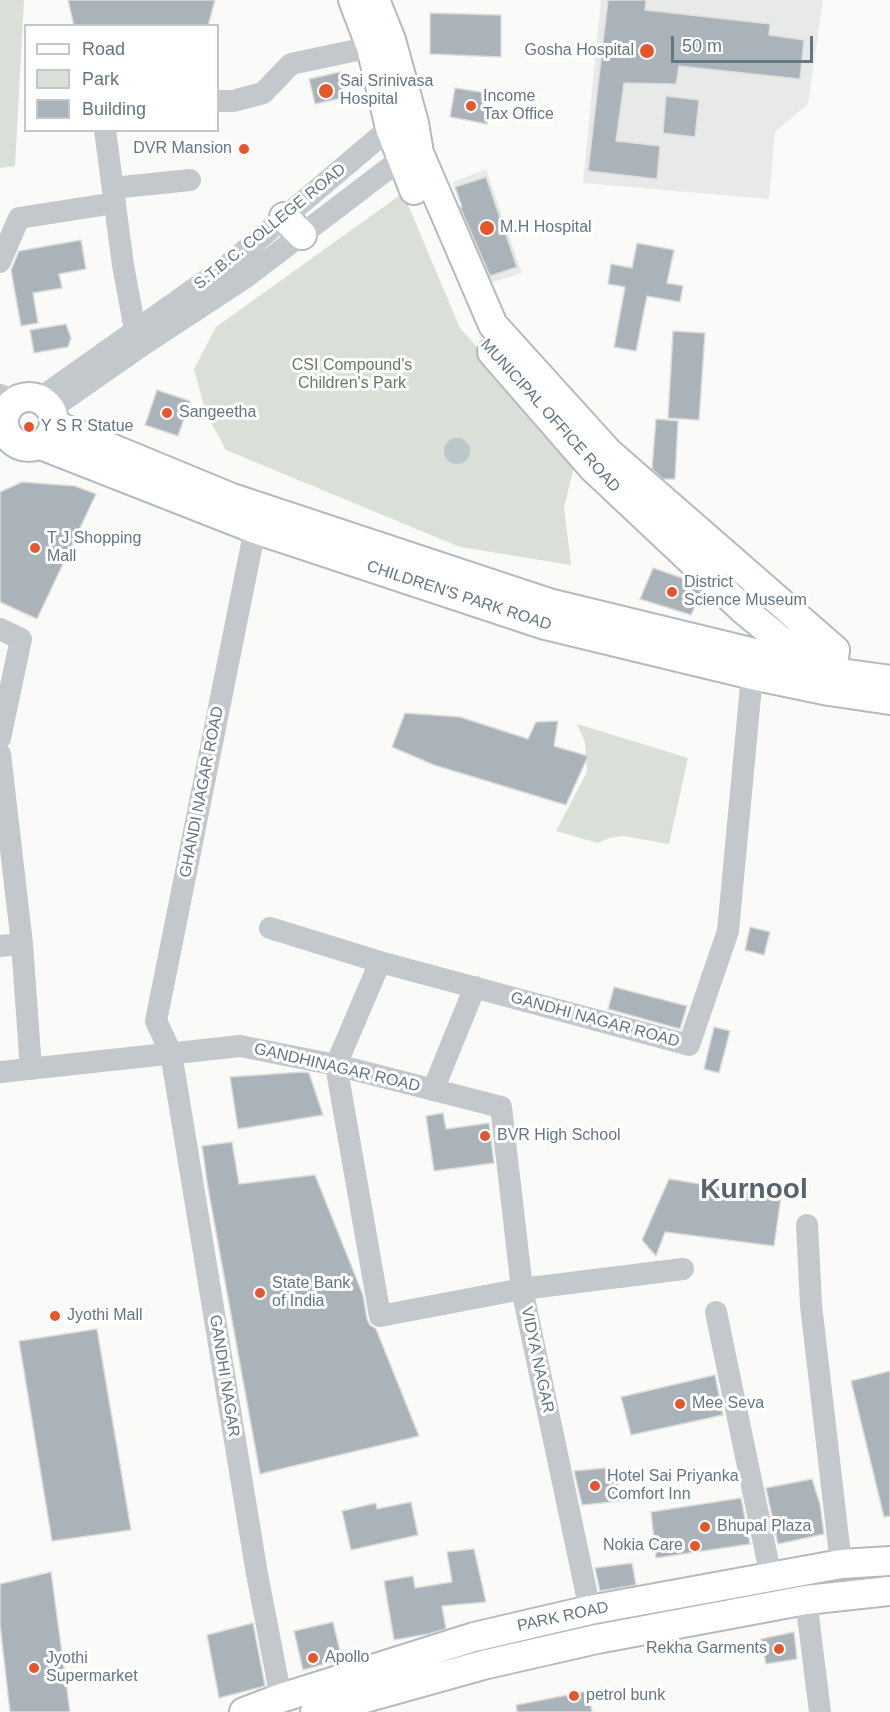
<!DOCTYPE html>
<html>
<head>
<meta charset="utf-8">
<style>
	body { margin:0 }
	#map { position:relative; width:890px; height:1712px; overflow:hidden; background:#fafaf8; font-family:Arial,sans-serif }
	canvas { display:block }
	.legend { position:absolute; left:24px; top:24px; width:195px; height:108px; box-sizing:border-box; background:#fff; border:2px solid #c1c8cd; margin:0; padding:8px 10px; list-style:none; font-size:18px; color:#657683 }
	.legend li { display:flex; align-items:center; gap:12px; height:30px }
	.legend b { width:30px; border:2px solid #c1c8cd }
	.scale { position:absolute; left:671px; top:36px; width:142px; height:27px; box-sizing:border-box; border:3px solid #657683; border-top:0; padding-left:8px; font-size:18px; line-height:21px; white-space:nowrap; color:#657683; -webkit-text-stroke:4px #fff; paint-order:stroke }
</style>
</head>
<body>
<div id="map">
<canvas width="890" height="1712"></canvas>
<ul class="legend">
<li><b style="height:8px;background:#fff"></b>Road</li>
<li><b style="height:16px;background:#dadfd7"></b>Park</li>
<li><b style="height:16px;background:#aab3b9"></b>Building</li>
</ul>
<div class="scale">50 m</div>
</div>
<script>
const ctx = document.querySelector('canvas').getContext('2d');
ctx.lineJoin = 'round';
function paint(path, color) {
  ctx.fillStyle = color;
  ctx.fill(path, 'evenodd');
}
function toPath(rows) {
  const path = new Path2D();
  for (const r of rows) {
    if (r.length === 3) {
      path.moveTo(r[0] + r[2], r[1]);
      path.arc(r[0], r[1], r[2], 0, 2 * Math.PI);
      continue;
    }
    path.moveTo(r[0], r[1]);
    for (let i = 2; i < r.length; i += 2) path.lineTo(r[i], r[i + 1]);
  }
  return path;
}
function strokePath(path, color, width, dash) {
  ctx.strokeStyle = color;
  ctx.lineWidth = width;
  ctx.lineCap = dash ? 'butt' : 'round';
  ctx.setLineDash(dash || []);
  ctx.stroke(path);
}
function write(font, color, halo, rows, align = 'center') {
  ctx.font = font + ' Arial,sans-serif';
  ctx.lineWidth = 6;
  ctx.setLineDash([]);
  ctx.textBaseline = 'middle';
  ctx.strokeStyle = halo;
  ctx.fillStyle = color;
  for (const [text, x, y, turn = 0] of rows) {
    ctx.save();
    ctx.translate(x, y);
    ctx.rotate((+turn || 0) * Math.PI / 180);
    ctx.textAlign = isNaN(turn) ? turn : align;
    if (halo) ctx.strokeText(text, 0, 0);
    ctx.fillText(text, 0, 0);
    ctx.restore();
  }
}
paint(toPath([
	[601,0,823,0,808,104,775,132,769,199,583,183],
	[486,169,522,273,487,284,453,182]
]), '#e8e9e9');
paint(toPath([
	[0,0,24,0,15,166,0,168],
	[403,193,460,328,576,459,564,507,571,565,460,547,226,450,206,413,194,369,216,327],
	[577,724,688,758,669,844,624,836,609,838,598,843,556,831,587,772,585,742]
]), '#dadfd7');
paint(toPath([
	[457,451,13]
]), '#bbc7cb');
const building = toPath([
	[68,0,215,0,208,26,74,26,68,0],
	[608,0,646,0,645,10,770,24,769,35,804,40,800,79,679,66,676,84,624,83,616,141,660,146,657,179,588,171,608,0],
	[430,13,501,15,501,57,430,54,430,13],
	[340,72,346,97,315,104,309,79,340,72],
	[455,88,493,94,487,124,450,117,455,88],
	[666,96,699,100,695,137,663,133,666,96],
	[486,177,517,267,490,276,460,207,462,207,455,187,486,177],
	[81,240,86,269,59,274,62,288,33,293,38,323,21,326,11,270,19,251,81,240],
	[637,243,674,250,667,283,683,286,680,302,647,296,636,351,614,347,625,287,608,284,611,264,632,268,637,243],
	[66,324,71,338,68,347,34,353,30,330,66,324],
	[673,331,705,333,699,420,668,418,673,331],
	[157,390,190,401,178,436,145,425,157,390],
	[656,419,678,421,675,479,663,479,652,469,656,419],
	[22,482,75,486,96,494,37,619,0,602,0,492,22,482],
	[653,568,688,580,701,592,691,615,640,599,653,568],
	[405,713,460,717,528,739,536,722,558,721,554,746,588,756,566,805,434,765,392,747,405,713],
	[750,927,770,932,764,955,745,950,750,927],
	[614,987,687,1006,680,1029,608,1009,614,987],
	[714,1027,730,1031,719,1073,704,1069,714,1027],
	[302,1072,309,1073,323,1115,238,1129,230,1077,302,1072],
	[443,1113,446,1129,489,1123,494,1163,434,1171,426,1116,443,1113],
	[232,1142,239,1184,315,1175,363,1295,367,1319,370,1325,376,1329,419,1436,260,1474,208,1188,202,1146,232,1142],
	[669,1179,781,1197,774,1246,665,1232,656,1256,642,1240,669,1179],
	[97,1329,131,1530,52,1541,19,1341,97,1329],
	[890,1371,890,1516,884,1517,851,1381,890,1371],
	[715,1375,723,1415,631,1435,621,1397,715,1375],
	[615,1467,621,1501,582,1505,574,1471,615,1467],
	[812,1479,820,1504,824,1534,778,1544,766,1488,812,1479],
	[741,1498,750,1544,656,1558,651,1512,741,1498],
	[411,1502,418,1535,351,1550,342,1511,376,1503,377,1509,411,1502],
	[474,1549,486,1602,442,1606,446,1629,428,1634,394,1640,384,1581,413,1576,415,1588,452,1582,447,1552,474,1549],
	[632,1563,636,1585,600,1591,595,1568,632,1563],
	[51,1572,70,1712,10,1712,0,1624,0,1584,51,1572],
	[333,1622,342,1659,303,1670,294,1631,333,1622],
	[253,1623,265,1686,219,1698,207,1635,253,1623],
	[794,1632,797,1659,766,1664,761,1639,794,1632],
	[588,1691,592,1712,517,1712,516,1705,588,1691]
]);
paint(building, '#aab3b9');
strokePath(building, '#dcdcda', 1.5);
const major = toPath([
	[353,0,371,47,390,128,414,190],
	[375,0,391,40,414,123,419,153,493,325,608,452,835,650,830,689],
	[284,217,302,235],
	[492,352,592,467,745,611,779,639,810,658],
	[29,422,25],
	[55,425,232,498,549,603,833,672,890,680],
	[41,445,255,529,545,625,752,675,829,691,890,700],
	[244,1712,281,1698,474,1637,590,1610,841,1564,890,1561],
	[315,1712,483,1665,597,1639,806,1600,890,1591]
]);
strokePath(major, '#b5babe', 32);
strokePath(toPath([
	[218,101,233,101,263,93,291,64,371,47,386,42],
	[105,130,123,265,135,330],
	[113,188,190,180],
	[0,262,19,218,115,203],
	[0,395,15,401],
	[39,399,228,265,390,128,404,125],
	[51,409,144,344,246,277,401,159,415,155],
	[0,412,5,415],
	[255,529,156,1021,171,1053,257,1574,281,1698],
	[0,629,21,639,0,738],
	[0,754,22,944],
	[270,928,380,962,689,1045,728,931,752,675],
	[0,946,22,944,31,1069],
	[380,962,336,1065,380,1316,522,1289,683,1269],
	[0,1072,240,1046,336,1065,501,1107,522,1289,590,1610],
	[433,1090,475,987],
	[807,1225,811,1305,841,1564],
	[716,1312,771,1577],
	[806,1600,820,1712]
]), '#c3c8cc', 22);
strokePath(major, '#fff', 28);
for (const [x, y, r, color] of [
	[647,51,8,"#e4572e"],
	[326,91,8,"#e4572e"],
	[471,106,6,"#e4572e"],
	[244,149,6,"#e4572e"],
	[487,228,8,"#e4572e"],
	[167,413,6,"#e4572e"],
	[29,427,6,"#e4572e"],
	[35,548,6,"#e4572e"],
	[672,592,6,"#e4572e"],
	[485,1136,6,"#e4572e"],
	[260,1293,6,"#e4572e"],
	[55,1316,6,"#e4572e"],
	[680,1404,6,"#e4572e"],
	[595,1486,6,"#e4572e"],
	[705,1527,6,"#e4572e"],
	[695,1546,6,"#e4572e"],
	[779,1649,6,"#e4572e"],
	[313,1658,6,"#e4572e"],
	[34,1668,6,"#e4572e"],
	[574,1696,6,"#e4572e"]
]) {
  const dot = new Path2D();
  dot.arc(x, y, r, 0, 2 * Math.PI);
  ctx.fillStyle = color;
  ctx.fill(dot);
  strokePath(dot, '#fff', 2);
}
write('16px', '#657683', '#fff', [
	["Gosha Hospital",634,51,"right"],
	["Sai Srinivasa",340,82],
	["Hospital",340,100],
	["Income",483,97],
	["Tax Office",483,115],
	["DVR Mansion",232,149,"right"],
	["M.H Hospital",500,228],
	["Sangeetha",179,413],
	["Y S R Statue",41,427],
	["T J Shopping",47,539],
	["Mall",47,557],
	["District",684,583],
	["Science Museum",684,601],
	["BVR High School",497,1136],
	["State Bank",272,1284],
	["of India",272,1302],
	["Jyothi Mall",67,1316],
	["Mee Seva",692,1404],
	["Hotel Sai Priyanka",607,1477],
	["Comfort Inn",607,1495],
	["Bhupal Plaza",717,1527],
	["Nokia Care",683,1546,"right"],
	["Rekha Garments",767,1649,"right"],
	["Apollo",325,1658],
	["Jyothi",46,1659],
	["Supermarket",46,1677],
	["petrol bunk",586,1696]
], 'left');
write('16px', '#657683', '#fff', [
	["S.T.B.C. COLLEGE ROAD",270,227,-39],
	["MUNICIPAL OFFICE ROAD",550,416,48],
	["CHILDREN'S PARK ROAD",459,596,18],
	["GHANDI NAGAR ROAD",202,792,-79],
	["GANDHI NAGAR ROAD",595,1020,15],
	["GANDHINAGAR ROAD",337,1068,13],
	["VIDYA NAGAR",537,1360,78],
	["GANDHI NAGAR",224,1376,81],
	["PARK ROAD",563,1617,-12]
]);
write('16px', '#687a64', '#fff', [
	["CSI Compound's",352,366],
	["Children's Park",352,384]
]);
write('bold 28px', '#57646e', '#fff', [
	["Kurnool",754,1190]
]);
</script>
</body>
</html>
